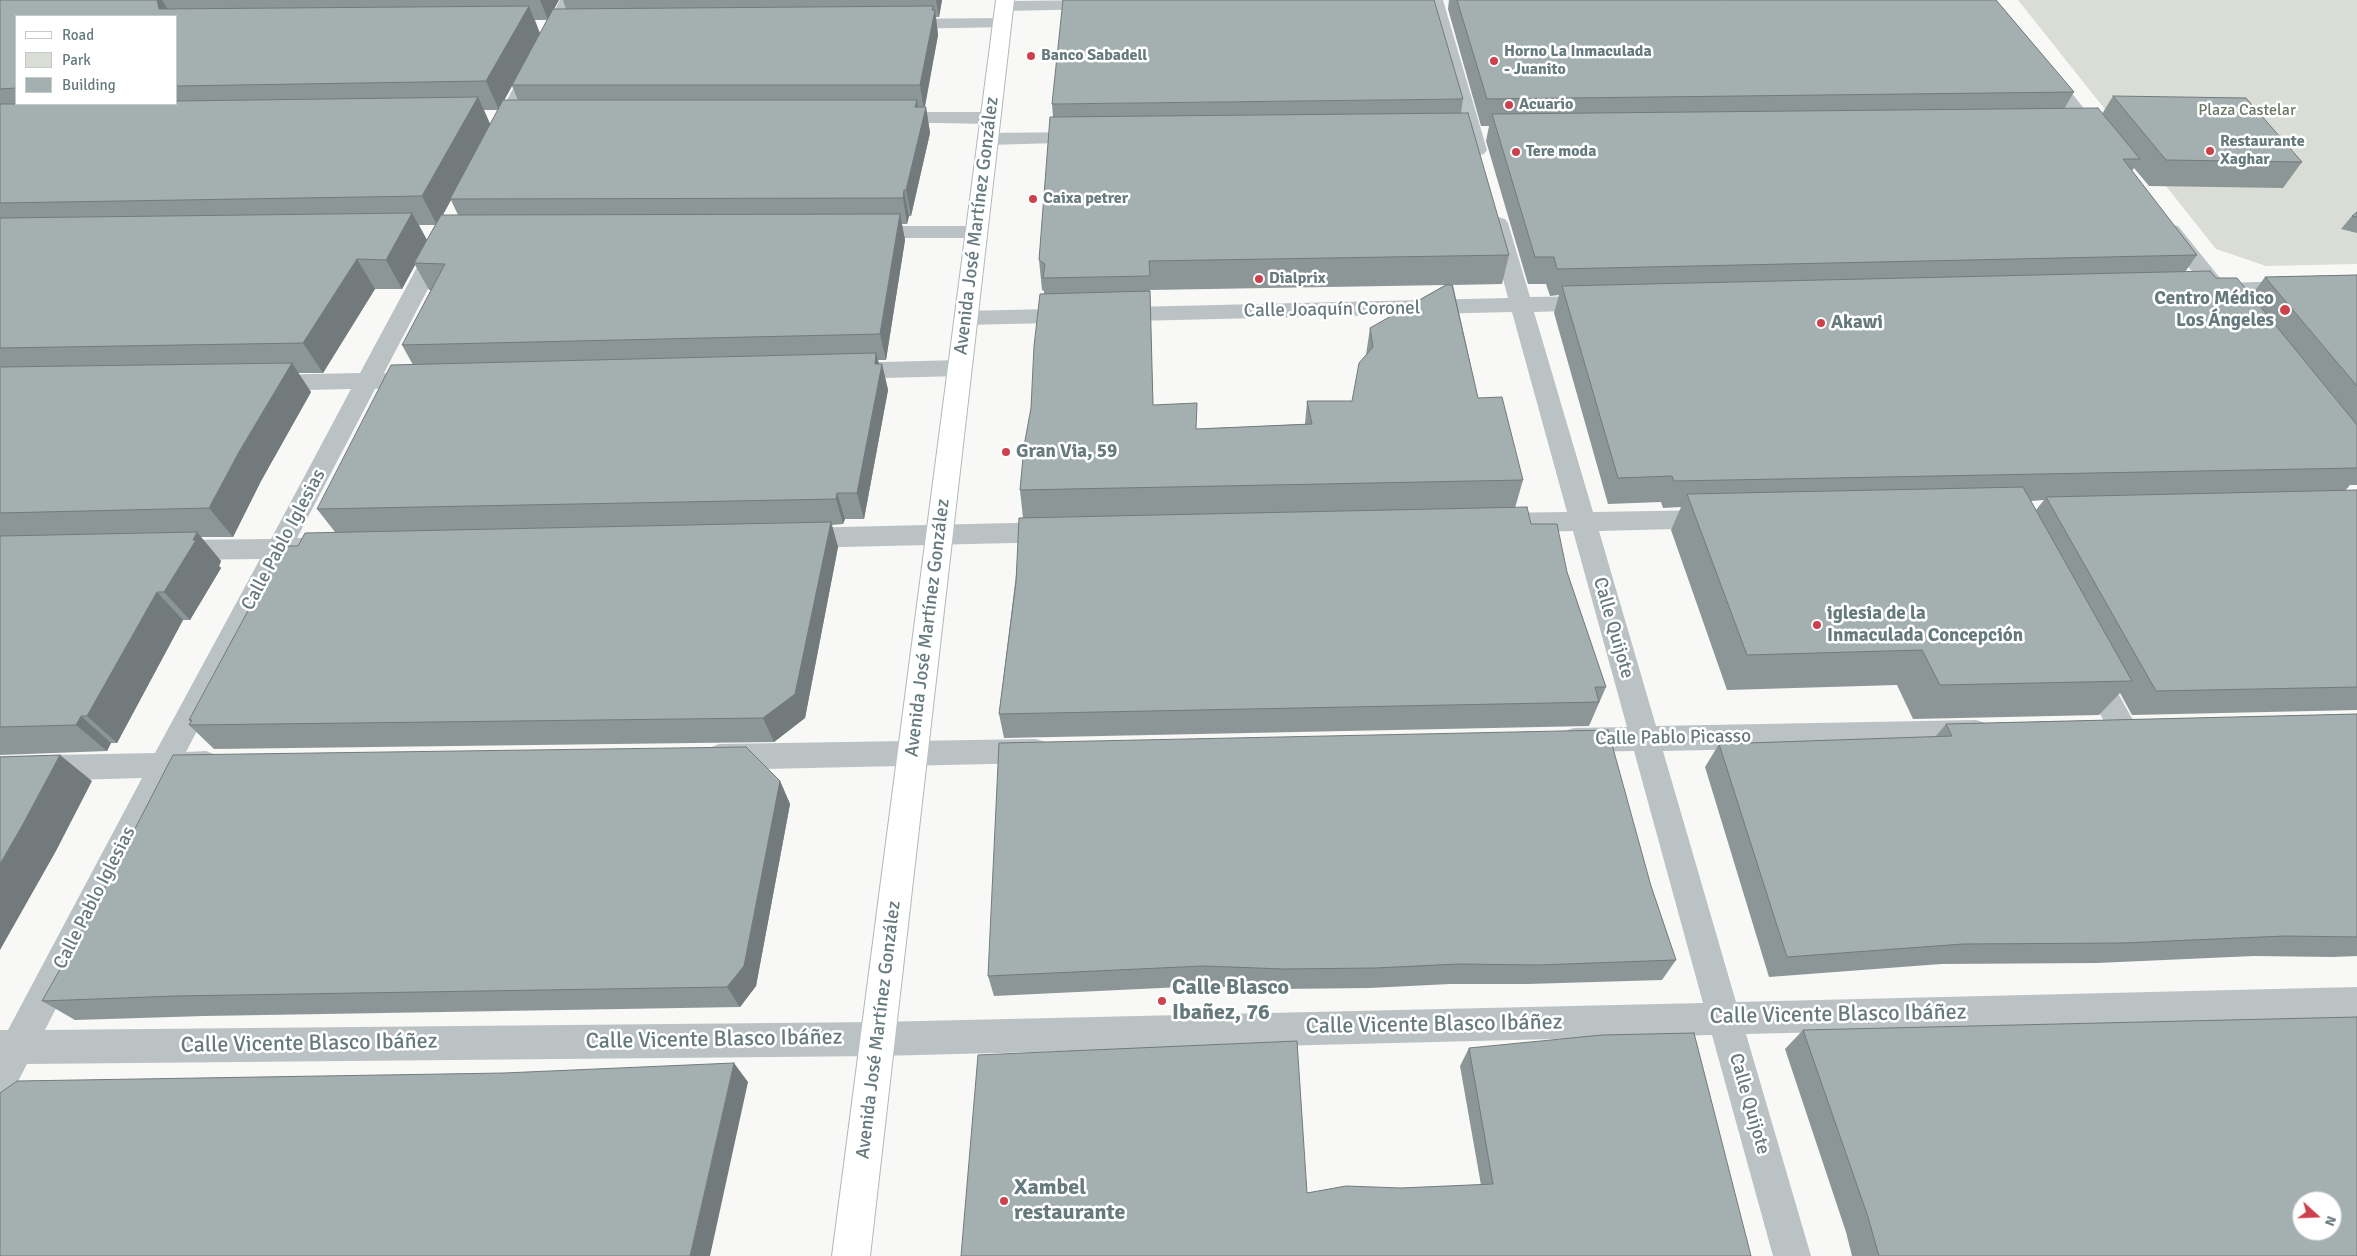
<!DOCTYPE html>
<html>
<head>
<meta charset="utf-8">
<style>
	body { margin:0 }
	#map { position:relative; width:2357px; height:1256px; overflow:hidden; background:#f8f8f6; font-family:Signika,sans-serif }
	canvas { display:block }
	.legend { position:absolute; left:15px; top:15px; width:162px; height:90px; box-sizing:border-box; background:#fff; border:1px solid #c2cacb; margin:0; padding:6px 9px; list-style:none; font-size:15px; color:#667a7d }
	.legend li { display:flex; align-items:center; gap:10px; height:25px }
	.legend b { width:25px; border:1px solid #c2cacb }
	.north { position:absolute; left:2292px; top:1191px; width:50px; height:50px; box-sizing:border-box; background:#fff; border:1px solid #c2cacb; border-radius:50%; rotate:110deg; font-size:14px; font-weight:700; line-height:20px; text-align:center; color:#667a7d }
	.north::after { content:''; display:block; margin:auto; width:18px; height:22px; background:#cd414d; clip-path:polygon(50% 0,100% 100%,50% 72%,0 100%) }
</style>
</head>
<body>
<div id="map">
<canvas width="2357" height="1256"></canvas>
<ul class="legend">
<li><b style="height:6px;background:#fff"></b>Road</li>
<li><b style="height:14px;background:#daddd6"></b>Park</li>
<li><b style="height:14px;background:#a4afb0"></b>Building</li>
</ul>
<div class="north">N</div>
</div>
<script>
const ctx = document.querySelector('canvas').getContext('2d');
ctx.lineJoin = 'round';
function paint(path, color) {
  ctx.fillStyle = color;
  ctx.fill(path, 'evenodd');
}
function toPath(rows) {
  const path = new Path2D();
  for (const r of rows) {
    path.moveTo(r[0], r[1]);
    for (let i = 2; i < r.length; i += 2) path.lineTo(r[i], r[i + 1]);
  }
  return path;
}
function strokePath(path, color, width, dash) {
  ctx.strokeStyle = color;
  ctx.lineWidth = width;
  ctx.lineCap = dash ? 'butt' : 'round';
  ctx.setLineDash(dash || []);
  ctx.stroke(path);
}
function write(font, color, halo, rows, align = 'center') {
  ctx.font = font + ' Signika,sans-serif';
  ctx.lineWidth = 5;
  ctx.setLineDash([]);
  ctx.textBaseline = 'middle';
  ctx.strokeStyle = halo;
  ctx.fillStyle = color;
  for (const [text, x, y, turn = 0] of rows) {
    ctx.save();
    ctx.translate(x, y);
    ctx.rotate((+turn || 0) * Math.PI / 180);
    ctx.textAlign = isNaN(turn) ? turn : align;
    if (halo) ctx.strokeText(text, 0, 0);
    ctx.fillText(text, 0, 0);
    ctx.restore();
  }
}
paint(toPath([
	[2018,0,2357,0,2357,264,2266,266,2216,249]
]), '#daddd6');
const secondary = toPath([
	[996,0,1014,0,870,1256,832,1256,996,0]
]);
strokePath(secondary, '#b0b8ba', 2);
paint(toPath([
	[560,0,578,0,509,134,506,138,499,140,492,138,489,134,560,0],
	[1106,0,1109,4,1106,8,1100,9,1004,11,998,10,995,6,998,2,1004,1,1106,0],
	[1425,0,1443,0,1487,150,1484,154,1477,156,1470,154,1467,150,1425,0],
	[1002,18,1008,19,1011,23,1008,27,899,29,893,28,890,24,893,20,899,19,1002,18],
	[2045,66,2052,68,2104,134,2107,138,2104,142,2097,144,2090,142,2038,76,2036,72,2038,68,2045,66],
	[889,112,990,112,997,114,1000,118,997,122,990,124,882,122,879,118,882,114,889,112],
	[1085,132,1092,134,1095,138,1092,142,988,145,981,143,978,139,981,135,988,133,1085,132],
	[1498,217,1505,219,1508,223,1530,297,1595,296,1603,298,1606,303,1603,308,1595,310,1534,312,1593,512,1713,510,1722,512,1726,519,1722,526,1713,528,1599,531,1656,726,1976,720,1986,723,1991,732,1986,741,1976,744,1663,751,1736,1002,2357,987,2357,1019,1746,1034,1811,1256,1773,1256,1712,1035,878,1056,27,1064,12,1093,0,1098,0,1030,8,1030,142,778,0,782,0,756,155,753,260,559,174,560,165,557,161,550,165,543,174,540,271,539,351,389,266,391,258,389,254,383,258,377,266,375,360,373,429,245,432,240,440,238,448,240,451,245,384,373,391,375,395,381,391,387,375,389,297,538,318,538,327,541,331,548,327,555,318,558,287,558,186,752,206,751,216,755,221,764,216,773,206,777,173,777,45,1030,878,1022,1703,1003,1634,751,1574,752,1564,749,1559,740,1564,731,1574,728,1627,727,1573,531,1494,533,1485,530,1481,523,1485,516,1494,513,1567,512,1512,312,966,325,958,323,955,318,958,313,966,311,1508,298,1488,223,1491,219,1498,217],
	[2171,225,2178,226,2224,283,2357,279,2357,293,2235,296,2238,301,2235,306,2227,308,2219,306,2212,297,2199,295,2196,290,2202,284,2160,231,2164,226,2171,225],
	[865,226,976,226,983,227,987,232,983,237,976,238,865,238,858,237,854,232,858,227,865,226],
	[960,360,968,363,972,368,968,373,960,376,846,379,838,377,834,371,838,365,846,363,960,360],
	[1056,522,1065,525,1069,532,1065,539,1056,542,799,548,790,545,786,538,790,531,799,528,1056,522],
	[2091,660,2101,663,2133,720,2138,729,2133,738,2123,741,2113,738,2077,671,2081,663,2091,660],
	[1036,739,1046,742,1051,751,1046,760,1036,763,719,770,709,766,704,757,709,748,719,744,1036,739]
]), '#bbc2c3');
paint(secondary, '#fff');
paint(toPath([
	[0,0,559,0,554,9,566,9,563,0,942,0,939,17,936,17,938,35,925,107,926,107,930,133,911,216,909,216,907,224,902,224,905,240,886,360,878,360,879,364,882,364,888,390,864,519,845,519,843,524,832,525,838,547,805,718,774,742,214,749,189,725,191,722,189,720,298,546,335,532,317,509,413,365,402,345,431,290,429,290,415,265,402,289,375,289,323,373,298,373,311,392,261,481,233,537,201,537,221,561,219,566,221,568,190,620,183,620,117,743,111,743,107,751,0,755],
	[16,16,176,16,176,104,16,104],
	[535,20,547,20,540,33],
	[512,86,518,100,504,100],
	[484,110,498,110,490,124],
	[451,200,458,215,443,215],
	[419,225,435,225,427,240],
	[1449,0,1996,0,2074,92,2064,109,2102,114,2113,96,2302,162,2283,188,2149,186,2134,168,2132,171,2197,255,2185,272,2216,278,2251,296,2265,277,2357,275,2357,485,2350,485,2345,491,2357,490,2357,710,2132,715,2120,693,2099,715,1913,719,1897,685,1727,690,1671,530,1681,507,1663,508,1661,502,1608,504,1554,313,1559,295,1550,296,1546,284,1528,284,1486,141,1489,126,1481,126,1448,9],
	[2044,500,2036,510,2031,501],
	[1463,99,1461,113,1509,255,1502,284,1453,285,1478,398,1523,480,1515,508,1531,524,1567,572,1606,687,1589,726,1004,738,999,714,1023,518,1020,490,1031,408,1044,293,1044,291,1042,290,1039,260,1053,117,1052,104],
	[1445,285,1370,328,1366,355,1352,401,1307,401,1305,424,1197,429,1153,405,1150,290],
	[2357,212,2357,233,2341,229,2352,216],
	[2357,714,2357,956,2332,957,2254,956,2097,963,1941,964,1769,977,1705,767,1719,744,1935,737,1946,724],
	[780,781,790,804,756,986,740,1007,204,1016,75,1020,42,1001],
	[1651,886,1676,960,1662,980,1528,984,1450,984,1369,988,1281,989,1202,986,994,996,988,976],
	[1803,1030,2357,1256,1852,1256,1846,1232,1785,1049],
	[1469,1048,1751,1256,1307,1193,1481,1185,1460,1066]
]), '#8d9697');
paint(toPath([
	[157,0,162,0,172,16,159,9],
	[540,0,559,0,548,20],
	[936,0,942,0,939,17],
	[529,6,540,34,499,110,486,81],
	[933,6,934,14,935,10,938,35,924,110,920,85],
	[478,97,491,126,450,199,451,200,437,225,422,196],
	[917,100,921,126,926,107,930,133,911,216,906,190],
	[904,190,909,216,907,224,903,198],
	[412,213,428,242,414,263,415,265,402,289,386,260],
	[900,214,905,240,886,360,880,334],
	[357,259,375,289,323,373,303,343],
	[876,353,881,371,882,364,888,390,864,519,857,493],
	[292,363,311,392,261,481,233,537,209,508,239,452],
	[837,493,845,519,843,524,836,499],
	[831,522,838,547,805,718,774,742,763,718],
	[197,532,221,561,219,566,221,568,190,620,164,592],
	[157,592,183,620,117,743,87,716],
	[81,716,111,743,107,751,76,725],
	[60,755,92,781,56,851,0,950,0,864],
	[780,781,790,804,756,986,740,1007,727,987],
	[734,1063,748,1082,710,1256,690,1256]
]), '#737a7b');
const building = toPath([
	[0,0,157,0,159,9,529,6,486,81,176,86,176,16,16,16,16,88,0,89,0,0],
	[1063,0,1434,0,1463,99,1052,104,1063,0],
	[1457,0,1996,0,2074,92,1487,99,1457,0],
	[933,6,932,10,935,10,920,85,512,85,553,9,933,6],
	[2113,96,2246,98,2302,162,2166,160,2113,96],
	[478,97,422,196,0,203,0,104,176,104,176,101,478,97],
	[503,100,917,100,915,107,926,107,906,190,904,190,903,198,450,199,503,100],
	[2098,108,2140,159,2123,159,2197,255,1557,269,1554,257,1535,257,1492,114,2098,108],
	[1468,113,1509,255,1149,261,1150,276,1043,278,1045,264,1039,260,1050,117,1468,113],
	[2357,212,2357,217,2352,216,2357,212],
	[412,213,386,260,357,259,303,343,0,348,0,218,412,213],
	[900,214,880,334,402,345,445,264,414,263,441,215,900,214],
	[2210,271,2216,278,2237,278,2357,425,2357,468,1674,481,1672,476,1618,478,1562,286,2210,271],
	[2357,275,2357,386,2265,277,2357,275],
	[1446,285,1452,285,1478,398,1502,397,1523,480,1020,490,1024,446,1031,408,1034,346,1040,294,1150,291,1153,405,1197,403,1196,429,1312,424,1307,401,1352,401,1359,363,1373,347,1370,328,1446,285],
	[876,353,875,364,882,364,857,493,837,493,836,499,317,509,391,365,876,353],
	[292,363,239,452,209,508,0,513,0,367,292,363],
	[2023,487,2132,681,1940,685,1922,650,1747,655,1687,494,2023,487],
	[2357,490,2357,687,2156,691,2046,497,2357,490],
	[1527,507,1531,524,1557,524,1567,572,1606,687,1595,687,1599,702,999,714,1016,582,1019,518,1527,507],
	[831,522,795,694,763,718,189,725,192,720,189,720,283,546,298,546,305,533,831,522],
	[197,532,193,540,196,540,164,592,157,592,87,716,81,716,76,725,0,727,0,536,197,532],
	[2357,714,2357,937,2285,936,2123,943,1963,944,1787,957,1719,744,1952,736,1946,724,2357,714],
	[1608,730,1651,886,1676,960,1538,965,1458,964,1375,968,1284,969,1203,966,988,976,999,743,1608,730],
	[746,747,780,781,744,966,727,987,175,996,42,1001,88,920,173,755,746,747],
	[60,755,22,826,0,864,0,757,60,755],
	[2357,1017,2357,1256,1879,1256,1868,1217,1803,1030,2357,1017],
	[2302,1201,2332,1201,2332,1231,2302,1231,2302,1201],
	[1694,1033,1751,1256,961,1256,978,1055,1297,1041,1307,1193,1346,1186,1401,1188,1493,1184,1469,1048,1602,1035,1694,1033],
	[734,1063,690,1256,0,1256,0,1093,17,1081,504,1073,734,1063]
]);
paint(building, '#a4afb0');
strokePath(building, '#737a7b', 1);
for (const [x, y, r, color] of [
	[1031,56,5,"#cd414d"],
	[1494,61,5,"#cd414d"],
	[1509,105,5,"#cd414d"],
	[2210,151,5,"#cd414d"],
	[1516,152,5,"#cd414d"],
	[1033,199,5,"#cd414d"],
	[1259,279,5,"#cd414d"],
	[2285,310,6,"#cd414d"],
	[1821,323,5,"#cd414d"],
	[1006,452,5,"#cd414d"],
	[1817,625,5,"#cd414d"],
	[1162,1001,5,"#cd414d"],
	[1004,1201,5,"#cd414d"]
]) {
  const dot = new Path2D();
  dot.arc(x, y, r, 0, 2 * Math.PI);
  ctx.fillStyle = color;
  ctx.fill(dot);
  strokePath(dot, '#fff', 2);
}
write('bold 16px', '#667a7d', '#fff', [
	["Horno La Inmaculada",1504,52],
	["- Juanito",1504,70],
	["Banco Sabadell",1041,56],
	["Acuario",1519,105],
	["Restaurante",2220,142],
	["Xaghar",2220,160],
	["Tere moda",1526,152],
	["Caixa petrer",1043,199],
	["Dialprix",1269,279]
], 'left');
write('16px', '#6e7665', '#fff', [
	["Plaza Castelar",2247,111]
]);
write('19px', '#667a7d', '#fff', [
	["Avenida José Martínez González",977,226,-83],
	["Calle Joaquín Coronel",1332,310,-1],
	["Calle Pablo Iglesias",284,540,-62],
	["Avenida José Martínez González",928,628,-83],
	["Calle Quijote",1613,628,74],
	["Calle Pablo Picasso",1673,738,-1],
	["Calle Pablo Iglesias",95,898,-63],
	["Avenida José Martínez González",879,1030,-83],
	["Calle Quijote",1749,1104,74]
]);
write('bold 19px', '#667a7d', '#fff', [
	["Centro Médico",2274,299,"right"],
	["Los Ángeles",2274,321,"right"],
	["Akawi",1831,323],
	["Gran Via, 59",1016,452],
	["iglesia de la",1827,614],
	["Inmaculada Concepción",1827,636]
], 'left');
write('bold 22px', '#667a7d', '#fff', [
	["Calle Blasco",1172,988],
	["Ibañez, 76",1172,1013],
	["Xambel",1014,1188],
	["restaurante",1014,1213]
], 'left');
write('22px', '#667a7d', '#fff', [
	["Calle Vicente Blasco Ibáñez",1838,1015,-1],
	["Calle Vicente Blasco Ibáñez",1434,1025,-1],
	["Calle Vicente Blasco Ibáñez",714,1040,-1],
	["Calle Vicente Blasco Ibáñez",309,1044,-1]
]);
</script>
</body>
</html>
